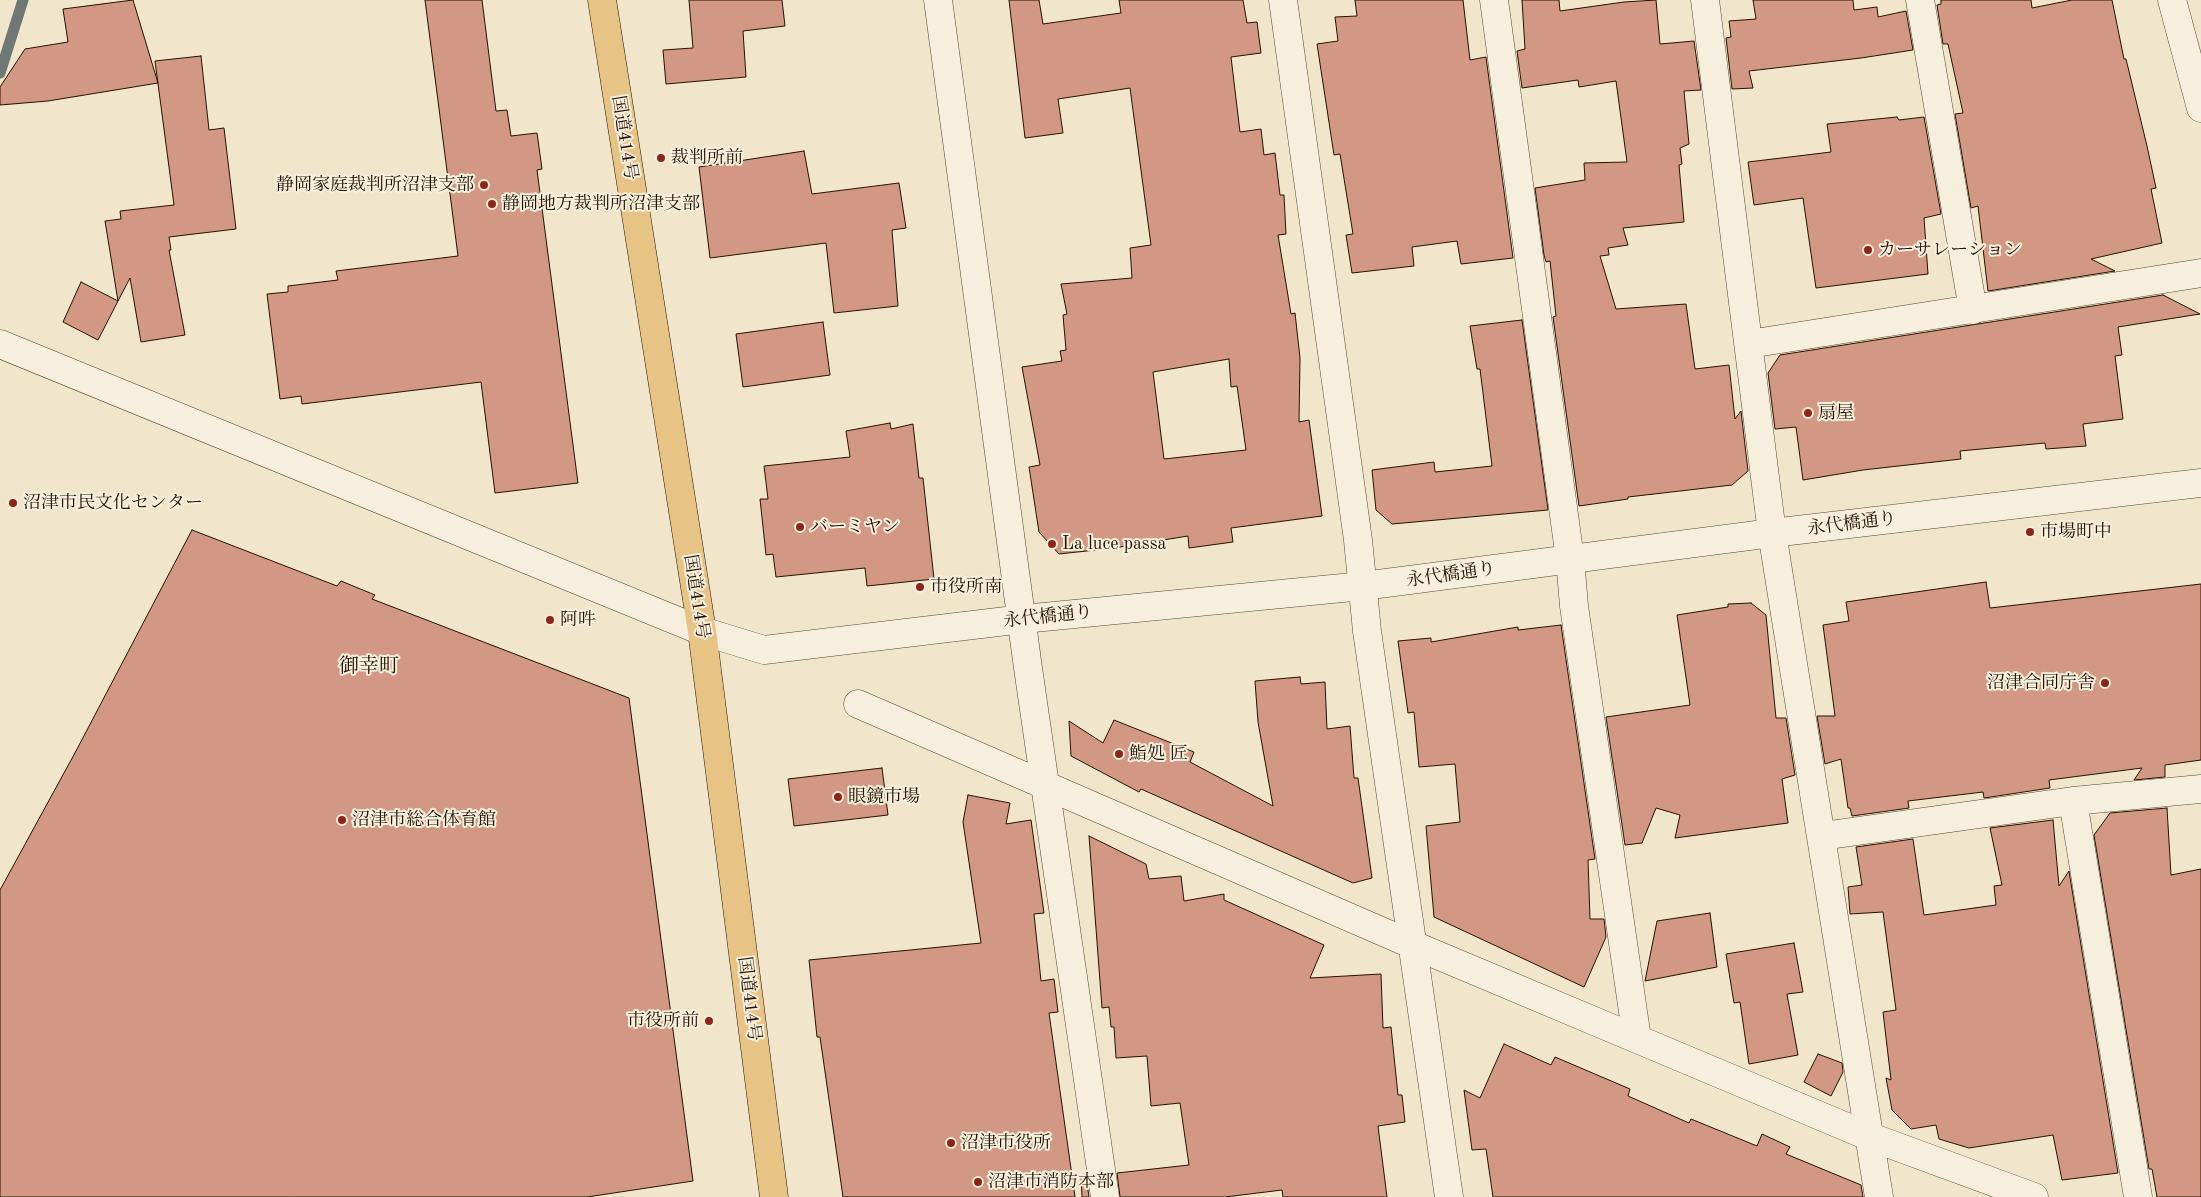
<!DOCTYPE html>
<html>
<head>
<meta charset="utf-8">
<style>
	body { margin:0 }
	canvas { display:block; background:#f1e6cb }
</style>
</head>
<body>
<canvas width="2201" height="1197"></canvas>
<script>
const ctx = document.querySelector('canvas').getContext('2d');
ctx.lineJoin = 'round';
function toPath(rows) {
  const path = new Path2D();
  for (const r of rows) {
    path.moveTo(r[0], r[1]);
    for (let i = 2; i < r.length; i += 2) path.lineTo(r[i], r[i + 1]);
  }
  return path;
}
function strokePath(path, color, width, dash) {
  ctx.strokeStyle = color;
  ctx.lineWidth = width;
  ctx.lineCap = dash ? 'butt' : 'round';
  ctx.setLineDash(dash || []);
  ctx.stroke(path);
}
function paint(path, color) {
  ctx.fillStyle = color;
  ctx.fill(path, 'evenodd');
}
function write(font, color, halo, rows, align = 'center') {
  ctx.font = font + ' "Old Standard TT","Noto Serif JP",serif';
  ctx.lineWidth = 4;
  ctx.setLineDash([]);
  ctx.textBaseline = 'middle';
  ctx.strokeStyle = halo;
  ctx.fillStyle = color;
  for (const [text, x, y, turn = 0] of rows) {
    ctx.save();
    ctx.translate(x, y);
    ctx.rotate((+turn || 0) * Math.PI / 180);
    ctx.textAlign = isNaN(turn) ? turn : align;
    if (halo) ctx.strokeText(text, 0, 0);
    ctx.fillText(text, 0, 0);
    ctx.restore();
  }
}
strokePath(toPath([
	[0,73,23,0]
]), '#6f7875', 11);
const building = toPath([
	[133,0,158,83,48,101,0,105,0,87,25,49,68,42,63,9,133,0],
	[425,0,482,0,496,111,507,110,511,136,537,133,542,169,537,170,578,483,495,493,481,382,302,404,301,396,280,399,267,294,288,292,288,286,338,280,336,271,458,256,425,0],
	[689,0,782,0,785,26,743,31,746,77,666,84,663,50,693,48,689,0],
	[1009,0,1039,0,1043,24,1121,13,1119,0,1243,0,1247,23,1257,22,1261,53,1231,57,1240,132,1261,129,1264,155,1275,153,1280,195,1284,195,1286,234,1278,235,1291,314,1295,313,1300,358,1299,422,1309,420,1322,516,1231,528,1233,542,1189,548,1188,536,1114,548,1059,554,1039,532,1029,467,1040,465,1022,367,1062,361,1060,351,1066,350,1063,315,1067,314,1061,284,1132,278,1130,248,1151,245,1130,88,1058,99,1063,133,1025,138,1009,0],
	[1229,359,1231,387,1237,386,1246,450,1164,459,1153,372,1229,359],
	[1355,0,1463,0,1470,60,1486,57,1513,258,1461,264,1457,241,1412,247,1414,266,1352,273,1346,235,1353,234,1340,154,1334,155,1317,44,1338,41,1335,17,1357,16,1355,0],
	[1522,0,1559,0,1560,11,1624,2,1656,0,1660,44,1694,41,1701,90,1684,91,1689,144,1680,148,1682,164,1679,165,1684,222,1623,228,1628,245,1608,248,1609,255,1600,256,1616,309,1686,304,1695,369,1729,365,1735,419,1741,411,1748,471,1732,485,1628,497,1628,499,1579,506,1553,317,1556,316,1550,261,1546,262,1544,255,1535,188,1585,180,1584,163,1627,162,1616,81,1579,87,1578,80,1522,88,1517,51,1525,49,1522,0],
	[1753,0,1853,0,1854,10,1877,7,1878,17,1906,11,1913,50,1861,58,1749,71,1753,88,1732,89,1726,38,1731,37,1729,21,1756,19,1753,0],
	[1941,0,2031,0,2032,8,2072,0,2112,0,2124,59,2126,59,2147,146,2156,188,2151,189,2162,243,2091,259,2115,271,1988,291,1978,206,1971,208,1955,114,1963,113,1948,44,1943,44,1937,5,1941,4,1941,0],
	[201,56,209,130,224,128,236,229,169,237,171,250,169,250,185,335,141,342,130,278,118,301,105,221,121,219,120,211,174,205,155,61,201,56],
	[1897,117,1899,120,1924,117,1941,214,1924,218,1928,274,1816,288,1803,198,1754,205,1748,162,1831,152,1827,124,1897,117],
	[804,151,812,194,899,183,906,228,892,230,898,306,834,313,826,243,710,258,699,167,804,151],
	[81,282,118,301,98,340,63,322,81,282],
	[2163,295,2200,314,2118,327,2122,355,2115,356,2123,419,2083,424,2086,446,2046,449,2045,443,1960,451,1961,459,1863,470,1803,480,1796,427,1775,429,1768,373,1780,355,2163,295],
	[1522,320,1548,510,1392,524,1376,510,1372,470,1434,462,1435,472,1492,466,1480,369,1477,369,1470,326,1522,320],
	[823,322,830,375,743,387,736,334,823,322],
	[890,423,891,429,913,424,919,478,923,478,934,579,867,586,865,568,776,577,773,554,766,555,760,499,768,499,764,466,850,457,846,431,890,423],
	[192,530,337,586,341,581,375,595,372,599,629,698,693,1181,587,1197,0,1197,0,890,76,751,192,530],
	[1986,582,1990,608,2201,584,2201,760,2165,765,2165,777,2134,780,2142,768,2049,780,2050,788,1984,798,1983,792,1908,801,1909,808,1852,816,1850,808,1848,808,1841,759,1825,764,1817,716,1835,716,1823,625,1849,621,1846,602,1986,582],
	[1751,603,1766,615,1776,718,1786,718,1795,775,1782,779,1788,823,1675,838,1680,815,1656,808,1642,843,1625,845,1606,717,1690,705,1677,615,1728,607,1728,604,1751,603],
	[1561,625,1595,859,1588,860,1590,919,1604,919,1606,937,1584,987,1434,917,1426,826,1460,822,1455,764,1419,767,1414,712,1408,713,1398,641,1431,638,1431,642,1518,627,1518,630,1561,625],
	[1300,677,1301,684,1325,682,1327,729,1350,726,1354,778,1358,778,1372,878,1353,883,1141,789,1139,792,1071,756,1069,721,1103,743,1114,720,1194,752,1190,762,1273,806,1258,722,1255,681,1300,677],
	[882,768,888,815,794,826,788,779,882,768],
	[968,795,1010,803,1006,824,1031,820,1044,913,1034,914,1041,981,1054,979,1058,1012,1049,1013,1075,1197,843,1197,820,1037,817,1037,809,960,981,943,963,822,968,795],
	[2167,808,2171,875,2201,869,2201,1197,2157,1197,2152,1169,2149,1169,2094,835,2110,813,2167,808],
	[2053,820,2059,886,2069,871,2118,1173,2062,1180,2053,1135,1969,1148,1939,1139,1936,1125,1911,1129,1892,1110,1886,1078,1891,1080,1883,1012,1896,1010,1883,912,1850,914,1848,887,1862,885,1856,847,1913,839,1924,915,1996,905,1994,886,2002,885,1990,828,2053,820],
	[1089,836,1146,864,1149,879,1181,876,1184,901,1224,894,1224,900,1324,945,1310,978,1381,974,1383,1028,1391,1027,1398,1095,1402,1095,1405,1122,1378,1126,1387,1197,1283,1197,1282,1190,1225,1197,1120,1197,1117,1173,1189,1165,1180,1103,1151,1106,1147,1056,1116,1058,1114,1027,1111,1027,1109,1007,1102,1008,1089,836],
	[1710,913,1717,967,1645,981,1657,921,1710,913],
	[1794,943,1803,992,1787,994,1798,1055,1749,1064,1740,1002,1734,1003,1726,954,1794,943],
	[1504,1044,1551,1065,1555,1057,1630,1089,1628,1096,1689,1123,1691,1119,1757,1146,1762,1134,1790,1147,1786,1154,1861,1185,1863,1197,1493,1197,1486,1149,1472,1150,1464,1090,1480,1098,1504,1044],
	[1818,1054,1842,1063,1843,1072,1831,1096,1804,1082,1818,1054],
	[1086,1177,1089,1197,1082,1197,1081,1178,1086,1177]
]);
paint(building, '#d39883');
strokePath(building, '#241200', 1);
const minor = toPath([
	[938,0,1028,668,1105,1197],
	[1283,0,1358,540,1367,631,1449,1197],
	[1494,0,1570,559,1574,606,1637,1039],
	[1705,0,1772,533,1879,1197],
	[1920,0,1973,310],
	[1749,344,2201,273],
	[858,704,1411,944,1637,1039,1868,1136,2034,1197],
	[2073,801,2138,1197],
	[1822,836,2073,801,2201,789]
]);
const tertiary = toPath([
	[2172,0,2201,108],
	[0,344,702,631,764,650,1023,619,1363,586,1772,533,2201,483]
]);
const trunk = toPath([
	[602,0,702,631,774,1197]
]);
strokePath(minor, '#574733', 29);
strokePath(tertiary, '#574733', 29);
strokePath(trunk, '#241200', 29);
strokePath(minor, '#f6efdd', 28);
strokePath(tertiary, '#f6efdd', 28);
strokePath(trunk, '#e8c386', 28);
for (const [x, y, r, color] of [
	[661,158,5,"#8f2418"],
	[484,185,5,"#8f2418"],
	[492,204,5,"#8f2418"],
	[1868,250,5,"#8f2418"],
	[1808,413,5,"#8f2418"],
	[13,503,5,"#8f2418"],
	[800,527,5,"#8f2418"],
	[2030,532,5,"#8f2418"],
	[1052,544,5,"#8f2418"],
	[920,587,5,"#8f2418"],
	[550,620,5,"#8f2418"],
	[2105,683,5,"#8f2418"],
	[1119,754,5,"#8f2418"],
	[838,797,5,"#8f2418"],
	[342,820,5,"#8f2418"],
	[709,1021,5,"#8f2418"],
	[951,1143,5,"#8f2418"],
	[978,1182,5,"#8f2418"]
]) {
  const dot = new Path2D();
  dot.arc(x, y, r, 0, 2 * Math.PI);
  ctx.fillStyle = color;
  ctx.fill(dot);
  strokePath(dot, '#f6efdd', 2);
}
write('18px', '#241200', '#f6efdd', [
	["国道414号",624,138,81],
	["永代橋通り",1852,524,-7],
	["永代橋通り",1451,575,-8],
	["国道414号",696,597,81],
	["永代橋通り",1048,617,-6],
	["国道414号",749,999,83]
]);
write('18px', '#241200', '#f6efdd', [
	["裁判所前",671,158],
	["静岡家庭裁判所沼津支部",474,185,"right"],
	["静岡地方裁判所沼津支部",502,204],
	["カーサレーション",1878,250],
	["扇屋",1818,413],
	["沼津市民文化センター",23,503],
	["バーミヤン",810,527],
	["市場町中",2040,532],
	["La luce passa",1062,544],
	["市役所南",930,587],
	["阿吽",560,620],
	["沼津合同庁舎",2095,683,"right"],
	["鮨処 匠",1129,754],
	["眼鏡市場",848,797],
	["沼津市総合体育館",352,820],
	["市役所前",699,1021,"right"],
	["沼津市役所",961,1143],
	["沼津市消防本部",988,1182]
], 'left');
write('20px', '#241200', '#f6efdd', [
	["御幸町",369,667]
]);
</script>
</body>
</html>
